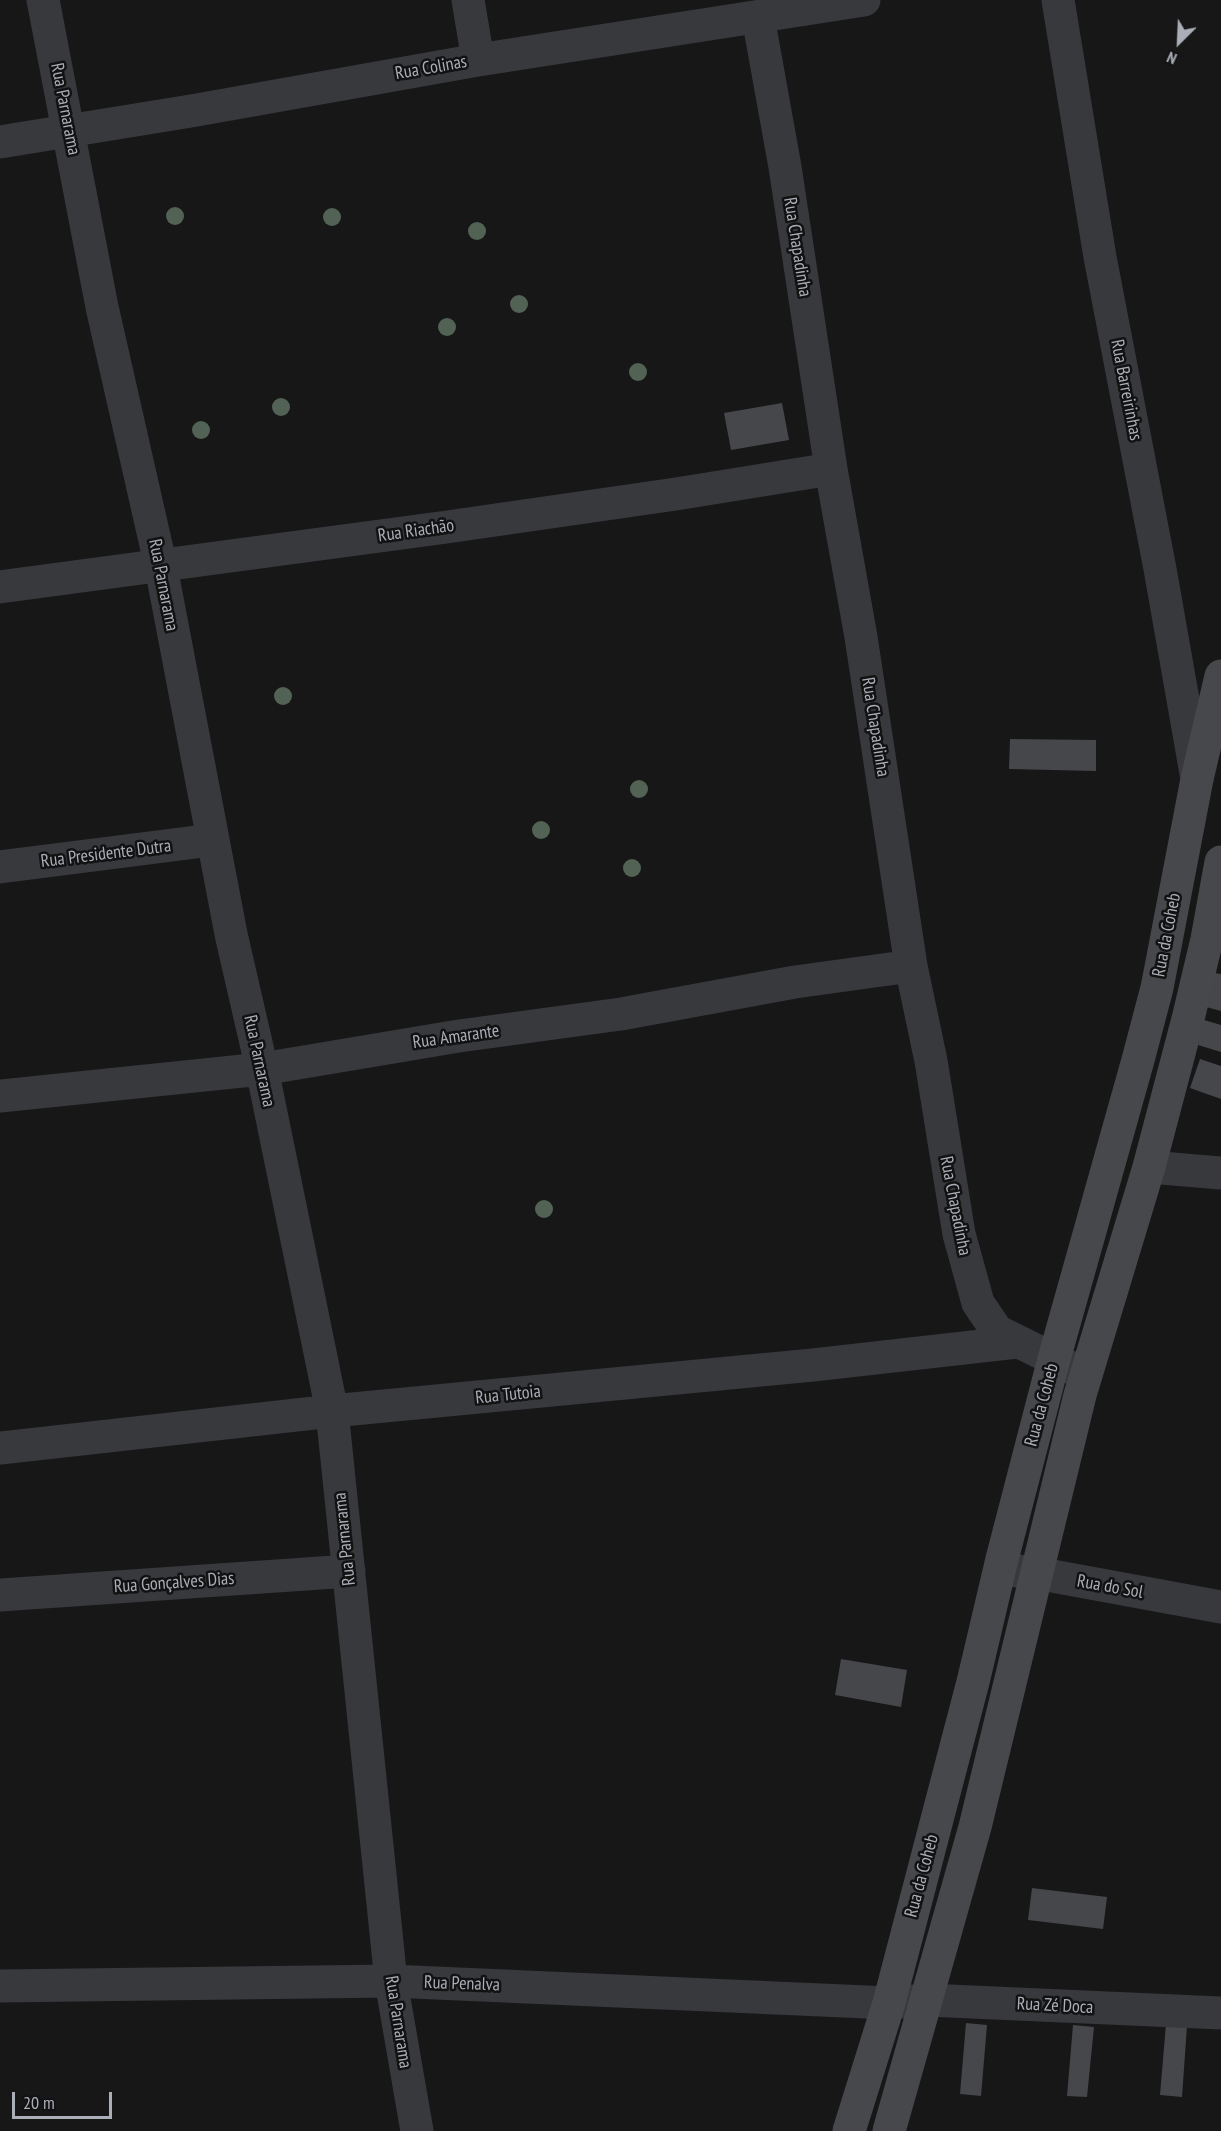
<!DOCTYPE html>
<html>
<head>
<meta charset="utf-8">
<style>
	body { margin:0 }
	#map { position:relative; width:1221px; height:2131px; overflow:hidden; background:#171718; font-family:"PT Sans Narrow",sans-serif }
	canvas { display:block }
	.north { position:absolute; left:1149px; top:12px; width:60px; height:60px; -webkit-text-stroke:4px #121213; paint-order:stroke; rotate:204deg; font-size:16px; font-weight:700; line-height:24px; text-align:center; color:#aaaeb7 }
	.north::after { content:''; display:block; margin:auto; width:21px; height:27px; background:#aaaeb7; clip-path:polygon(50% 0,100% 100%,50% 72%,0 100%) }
	.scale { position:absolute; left:12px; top:2092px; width:100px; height:27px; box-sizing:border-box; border:3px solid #aaaeb7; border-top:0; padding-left:8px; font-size:18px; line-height:21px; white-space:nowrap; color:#aaaeb7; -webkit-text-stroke:4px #121213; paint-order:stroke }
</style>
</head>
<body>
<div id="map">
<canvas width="1221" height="2131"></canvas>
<div class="north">N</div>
<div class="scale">20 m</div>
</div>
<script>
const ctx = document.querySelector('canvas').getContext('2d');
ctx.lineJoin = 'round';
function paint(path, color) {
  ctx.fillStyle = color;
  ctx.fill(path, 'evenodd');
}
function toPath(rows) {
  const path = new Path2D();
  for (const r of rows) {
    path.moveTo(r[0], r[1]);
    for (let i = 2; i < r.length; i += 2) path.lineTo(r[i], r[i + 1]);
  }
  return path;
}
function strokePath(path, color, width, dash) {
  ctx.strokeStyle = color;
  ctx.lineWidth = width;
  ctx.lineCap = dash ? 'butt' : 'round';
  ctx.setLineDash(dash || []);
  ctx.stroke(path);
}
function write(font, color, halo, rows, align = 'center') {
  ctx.font = font + ' "PT Sans Narrow",sans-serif';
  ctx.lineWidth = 5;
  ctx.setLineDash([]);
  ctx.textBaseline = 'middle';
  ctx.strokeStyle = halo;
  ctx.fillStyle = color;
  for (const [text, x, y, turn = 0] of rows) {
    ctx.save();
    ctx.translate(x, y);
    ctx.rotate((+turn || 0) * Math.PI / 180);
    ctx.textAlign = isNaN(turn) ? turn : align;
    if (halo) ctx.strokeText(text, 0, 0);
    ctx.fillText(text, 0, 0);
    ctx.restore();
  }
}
paint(toPath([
	[782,403,789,440,731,450,724,413],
	[1010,739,1096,740,1096,771,1009,769],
	[1214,973,1221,974,1221,1011,1206,1007],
	[1204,1020,1221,1025,1221,1052,1198,1045],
	[1200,1059,1221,1066,1221,1099,1190,1088],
	[841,1659,907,1670,901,1707,835,1695],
	[1032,1888,1107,1897,1103,1929,1028,1920],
	[966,2023,987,2025,981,2096,960,2094],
	[1166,2024,1187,2026,1182,2097,1160,2095],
	[1073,2025,1094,2027,1087,2097,1067,2096]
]), '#46474b');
strokePath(toPath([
	[43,0,102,307,161,567,231,934,262,1069,332,1411,391,1981,417,2131],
	[468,0,478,60],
	[1058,0,1100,257,1160,569,1197,779],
	[758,17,785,167,831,469,861,637,911,966,931,1061,959,1234,978,1303,997,1331,1086,1375],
	[0,142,191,111,478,60,864,0],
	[0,587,447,527,676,494,831,469],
	[0,867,212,840],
	[0,1096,262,1069,459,1036,621,1014,795,982,911,966],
	[1149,1167,1221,1173],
	[0,1448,332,1411,813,1365,1017,1342],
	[1000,1569,1036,1573,1221,1607],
	[0,1595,349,1571],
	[0,1986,391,1981,889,2003,927,2000,1221,2013]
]), '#38393d', 33);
strokePath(toPath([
	[849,2131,889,2003,973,1682,1002,1559,1054,1359,1138,1060,1157,988,1197,779,1221,676],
	[889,2131,975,1827,1080,1395,1149,1167,1188,1019,1207,939,1221,862]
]), '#46484c', 33);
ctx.fillStyle = '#526254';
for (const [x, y] of [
	[175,216],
	[332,217],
	[477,231],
	[519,304],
	[447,327],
	[638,372],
	[281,407],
	[201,430],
	[283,696],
	[639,789],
	[541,830],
	[632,868],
	[544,1209]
]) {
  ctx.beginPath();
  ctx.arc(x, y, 9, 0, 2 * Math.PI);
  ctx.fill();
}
write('18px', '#aaaeb7', '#121213', [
	["Rua Colinas",431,68,-10],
	["Rua Parnarama",65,109,79],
	["Rua Chapadinha",797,247,81],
	["Rua Barreirinhas",1126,390,79],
	["Rua Riachão",416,531,-8],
	["Rua Parnarama",163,585,79],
	["Rua Chapadinha",875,727,81],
	["Rua Presidente Dutra",106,854,-7],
	["Rua da Coheb",1167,935,-79],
	["Rua Amarante",456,1037,-8],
	["Rua Parnarama",259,1061,78],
	["Rua Chapadinha",955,1206,79],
	["Rua Tutoia",508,1395,-6],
	["Rua da Coheb",1042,1405,-75],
	["Rua Parnarama",345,1539,-96],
	["Rua Gonçalves Dias",174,1583,-4],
	["Rua do Sol",1110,1587,10],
	["Rua da Coheb",922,1876,-75],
	["Rua Penalva",462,1984,2],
	["Rua Zé Doca",1055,2006,3],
	["Rua Parnarama",398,2022,81]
]);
</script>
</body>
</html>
